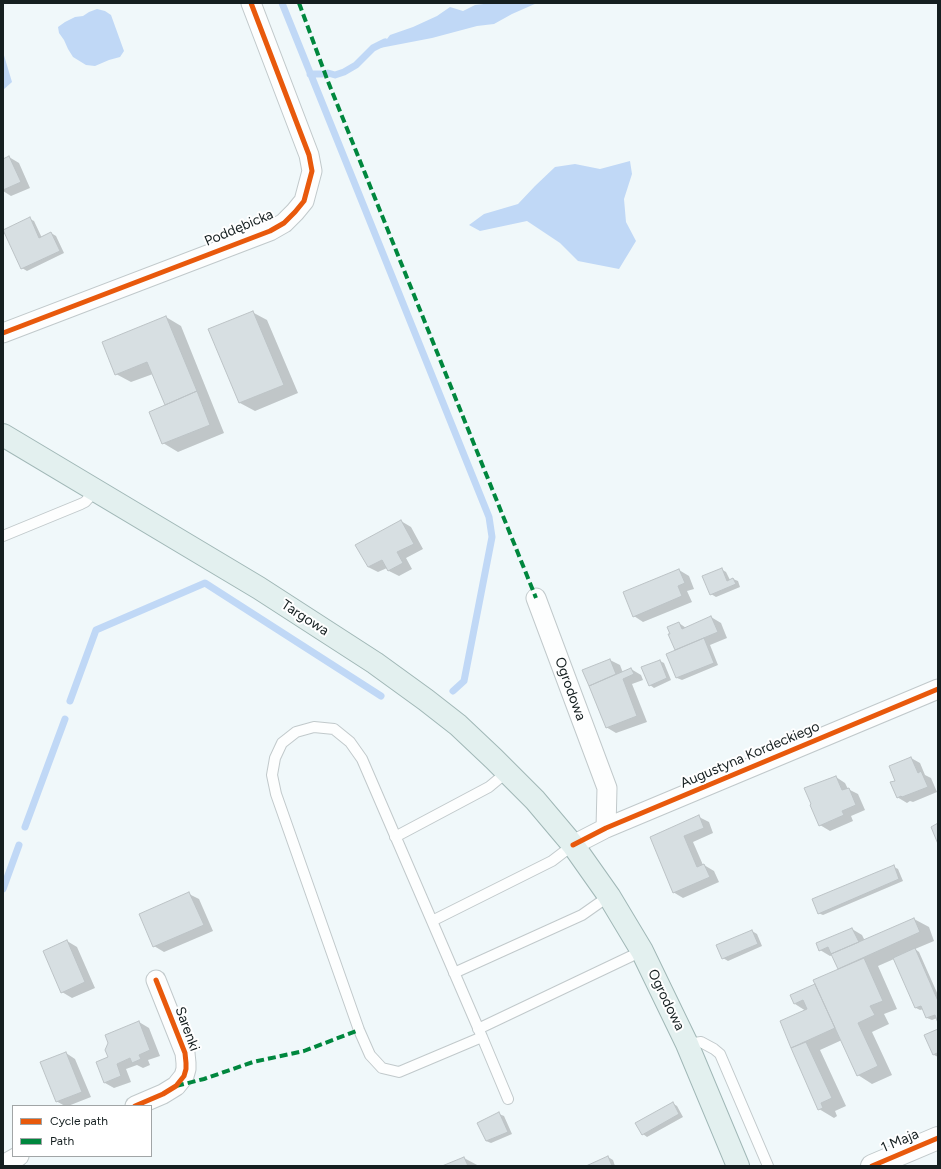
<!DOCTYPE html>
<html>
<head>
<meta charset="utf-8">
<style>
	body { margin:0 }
	#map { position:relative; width:941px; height:1169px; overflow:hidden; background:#f0f8fa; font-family:Figtree,sans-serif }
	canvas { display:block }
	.frame { position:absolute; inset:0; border:4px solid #151f20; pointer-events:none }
	.legend { position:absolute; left:12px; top:1105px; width:140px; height:52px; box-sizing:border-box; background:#fff; border:1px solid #a1a5a6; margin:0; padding:5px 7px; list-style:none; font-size:12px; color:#151f20 }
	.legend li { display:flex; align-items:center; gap:8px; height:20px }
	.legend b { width:20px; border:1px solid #a1a5a6 }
</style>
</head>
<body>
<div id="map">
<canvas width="941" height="1169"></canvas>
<div class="frame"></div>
<ul class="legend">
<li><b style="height:5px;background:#e8590c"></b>Cycle path</li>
<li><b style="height:5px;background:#00873e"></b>Path</li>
</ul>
</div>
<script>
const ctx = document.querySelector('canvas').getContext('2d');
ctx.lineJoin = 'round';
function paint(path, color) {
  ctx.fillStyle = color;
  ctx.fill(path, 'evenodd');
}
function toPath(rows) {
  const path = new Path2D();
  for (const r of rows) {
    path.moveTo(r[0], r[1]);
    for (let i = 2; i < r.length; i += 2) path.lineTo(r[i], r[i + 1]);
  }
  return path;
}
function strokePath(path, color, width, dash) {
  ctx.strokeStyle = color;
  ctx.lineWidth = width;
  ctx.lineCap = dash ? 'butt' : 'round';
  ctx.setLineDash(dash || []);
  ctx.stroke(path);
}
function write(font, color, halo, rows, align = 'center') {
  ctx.font = font + ' Figtree,sans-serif';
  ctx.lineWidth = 4;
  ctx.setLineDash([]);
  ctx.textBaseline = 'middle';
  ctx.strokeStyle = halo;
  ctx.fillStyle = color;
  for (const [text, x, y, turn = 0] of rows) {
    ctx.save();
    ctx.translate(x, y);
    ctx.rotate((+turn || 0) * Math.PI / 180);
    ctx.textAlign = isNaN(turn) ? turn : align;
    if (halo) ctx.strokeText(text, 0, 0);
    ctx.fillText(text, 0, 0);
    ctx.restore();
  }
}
paint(toPath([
	[492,3,537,3,512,14,494,24,477,26,432,38,380,48,390,35,413,27,437,16,450,7,463,11,475,5],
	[97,9,105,11,111,15,124,51,120,57,109,60,95,66,86,65,73,57,68,49,64,40,59,33,58,27,65,22,75,17,83,16,89,12],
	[3,52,12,82,3,90],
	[630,161,632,174,624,199,626,222,636,241,619,269,578,261,560,243,527,221,480,231,469,225,484,214,518,204,535,186,555,167,575,164,600,169]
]), '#c0d8f6');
paint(toPath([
	[9,157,19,163,30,188,11,196,3,191,3,160],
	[30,219,34,221,42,238,51,233,56,236,64,253,27,271,22,268],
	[252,312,267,320,298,393,255,411,240,403,209,330],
	[166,317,181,326,224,433,178,452,163,443,166,406,153,374,131,382,116,374],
	[401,521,411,527,423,549,406,558,412,569,399,576,389,571,387,568,378,572,368,567],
	[721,569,726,572,730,580,733,579,738,581,740,587,716,597,711,594],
	[679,570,689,576,694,589,687,591,692,602,643,622,634,616],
	[711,617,721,623,727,638,710,645,718,665,682,680,677,678,667,654,676,651,670,635,679,623,686,628],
	[610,660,620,665,623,673,631,669,641,675,643,680,632,684,647,722,616,733,606,727,583,671],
	[660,661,664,663,671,680,654,688,650,685],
	[911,758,920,763,925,775,931,778,937,792,913,802,910,801,907,803,897,797],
	[836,777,845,783,848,789,858,794,865,810,851,816,853,821,830,831,820,825],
	[699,817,709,822,713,833,693,842,703,865,704,865,714,871,719,882,683,898,673,892,651,838],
	[894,867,898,869,903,881,823,915,818,913],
	[189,894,199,899,213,931,164,952,154,946],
	[914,919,929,927,934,941,915,949,919,952,938,995,938,1020,937,1018,932,1020,927,1018,924,1009,920,1010,916,1008,894,959,878,966,897,1009,884,1014,889,1024,872,1032,892,1075,872,1084,858,1075,842,1040,820,1050,846,1106,835,1111,837,1116,834,1118,819,1109,781,1022,806,1011,795,1004,816,985,839,970,833,955,830,956,820,950,852,929,862,935,865,941],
	[752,931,757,934,762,946,728,961,723,958],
	[67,941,77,947,95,988,72,998,62,992],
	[139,1022,149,1028,160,1056,148,1060,150,1065,143,1068,137,1065,126,1069,131,1082,114,1088,105,1083,109,1057],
	[938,1030,938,1057,934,1055],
	[66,1053,75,1059,91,1097,68,1106,65,1106,56,1101],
	[672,1103,677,1106,683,1117,647,1137,643,1134],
	[499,1114,504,1116,512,1134,491,1143,486,1141],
	[608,1157,613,1160,615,1166,588,1166],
	[464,1158,479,1166,444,1166]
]), '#0003');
strokePath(toPath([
	[282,3,489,517,492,537,464,681,453,691],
	[328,73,335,75,344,72,356,65,373,48,385,42],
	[310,74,322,74],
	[70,701,96,630,205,583,381,696],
	[25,827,65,719],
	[3,889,19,845]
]), '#c0d8f6', 7);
const building = toPath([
	[9,156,21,182,3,190,3,159,9,156],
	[30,217,39,238,51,232,60,251,21,269,3,230,30,217],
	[253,311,284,385,239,403,208,329,253,311],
	[166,316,197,391,165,405,147,362,115,375,102,342,166,316],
	[197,391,210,425,162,444,149,412,197,391],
	[401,520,414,544,397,552,403,563,388,571,382,560,368,567,355,545,401,520],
	[722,568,727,581,733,578,736,584,710,595,702,576,722,568],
	[679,569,685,583,678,586,682,596,633,617,623,592,679,569],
	[711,616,718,632,675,650,668,634,670,634,667,627,679,622,682,629,711,616],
	[704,638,714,663,676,678,666,654,704,638],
	[610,659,616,674,589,686,582,670,610,659],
	[660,660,667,678,649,686,641,667,660,660],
	[631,668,634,674,623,679,637,716,606,728,589,686,631,668],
	[911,757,918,773,921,771,928,787,902,797,901,796,897,798,890,782,895,781,889,766,911,757],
	[836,776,842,790,849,788,856,805,842,811,844,815,819,826,810,805,811,804,804,788,836,776],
	[699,815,704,828,684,836,697,867,704,864,710,877,673,893,650,837,699,815],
	[938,823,938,844,931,827,938,823],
	[894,865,899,879,818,914,812,899,894,865],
	[189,892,204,925,153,947,139,914,189,892],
	[914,918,920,932,838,969,831,954,914,918],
	[852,928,859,942,831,954,828,947,819,951,816,943,852,928],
	[752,930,758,944,722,959,716,945,752,930],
	[67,940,85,982,61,993,43,951,67,940],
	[915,948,938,1001,938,1023,935,1015,926,1018,921,1006,915,1008,893,958,915,948],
	[864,958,883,1001,870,1006,875,1015,858,1023,878,1066,857,1076,813,980,864,958],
	[815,984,835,1028,791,1048,780,1021,807,1009,803,1000,794,1004,790,995,815,984],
	[139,1021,150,1050,139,1055,141,1059,132,1063,130,1058,117,1064,121,1076,104,1083,96,1062,108,1057,105,1050,108,1043,105,1035,139,1021],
	[938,1029,938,1055,937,1053,933,1055,924,1035,938,1029],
	[806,1042,832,1098,821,1103,823,1108,818,1110,791,1048,806,1042],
	[66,1052,82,1092,56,1102,40,1062,66,1052],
	[673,1102,679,1114,642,1135,635,1123,673,1102],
	[499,1112,508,1132,486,1141,477,1123,499,1112],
	[608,1156,612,1166,586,1166,608,1156],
	[464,1157,468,1166,442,1166,464,1157]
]);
paint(building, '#d7dfe2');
strokePath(building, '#bcc3c6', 1);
const service = toPath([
	[3,536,81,504,85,502,96,490],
	[395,837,489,787,507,772],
	[432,921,552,861,573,845],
	[454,973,582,915,609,896],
	[478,1029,642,951],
	[482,1037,362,759,350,742,334,729,314,727,296,732,282,743,275,758,272,775,276,794,359,1030,370,1055,382,1068,399,1072,482,1037,508,1099],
	[687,1044,701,1042,714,1049,720,1054,768,1166]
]);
const minor = toPath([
	[3,333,270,231,284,223,295,212,304,201,312,171,309,155,251,3],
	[536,598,607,788,606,828],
	[573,845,606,828,938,689],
	[135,1106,163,1094,176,1086,184,1076,186,1069,186,1063,185,1053,156,980],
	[3,1165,19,1156]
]);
const tertiary = toPath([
	[872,1166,938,1138]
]);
const primary = toPath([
	[3,435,259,588,375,663,426,700,458,725,494,759,535,800,573,845,609,896,642,951,687,1044,738,1166]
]);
strokePath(service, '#c1c9cb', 12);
strokePath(minor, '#c1c9cb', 21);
strokePath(tertiary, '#c1c9cb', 24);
strokePath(primary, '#a0b7b6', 24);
strokePath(service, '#fdfefe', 10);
strokePath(minor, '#fdfefe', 19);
strokePath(tertiary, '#fdfefe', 22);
strokePath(primary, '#e3f0ef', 22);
strokePath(toPath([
	[299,3,327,79,536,598],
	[176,1086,204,1079,253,1062,304,1051,359,1030]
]), '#00873e', 4, [8, 4]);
strokePath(toPath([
	[3,333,270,231,284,223,295,212,304,201,312,171,309,155,251,3],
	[573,845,606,828,938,689],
	[135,1106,163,1094,176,1086,184,1076,186,1069,186,1063,185,1053,156,980],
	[872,1166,938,1138]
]), '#e8590c', 5);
write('14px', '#151f20', '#fff', [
	["Poddębicka",239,228,-23],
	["Targowa",305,618,33],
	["Ogrodowa",570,689,70],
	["Augustyna Kordeckiego",750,755,-23],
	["Ogrodowa",666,1000,64],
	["Sarenki",187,1029,70],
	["1 Maja",900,1141,-23]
]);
</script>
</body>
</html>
